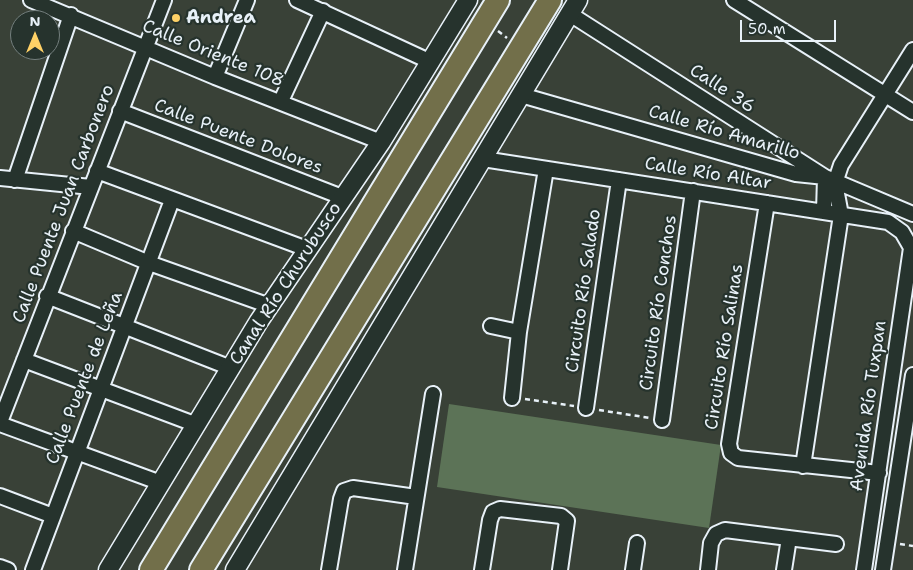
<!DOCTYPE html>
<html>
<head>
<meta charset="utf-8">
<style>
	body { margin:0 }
	#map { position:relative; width:913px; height:570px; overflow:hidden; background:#394137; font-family:"Shantell Sans",sans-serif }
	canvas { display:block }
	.north { position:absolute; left:10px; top:10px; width:50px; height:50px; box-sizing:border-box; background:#26332d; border:1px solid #747f7e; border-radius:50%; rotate:0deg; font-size:14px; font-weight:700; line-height:20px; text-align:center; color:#e8f1f8 }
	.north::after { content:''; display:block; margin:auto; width:18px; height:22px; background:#ffd166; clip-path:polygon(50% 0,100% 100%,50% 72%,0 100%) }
	.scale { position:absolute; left:740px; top:20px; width:96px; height:22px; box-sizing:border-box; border:2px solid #e8f1f8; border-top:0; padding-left:6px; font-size:15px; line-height:18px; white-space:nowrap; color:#e8f1f8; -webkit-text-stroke:4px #26332d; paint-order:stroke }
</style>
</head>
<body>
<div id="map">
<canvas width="913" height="570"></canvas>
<div class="north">N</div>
<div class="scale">50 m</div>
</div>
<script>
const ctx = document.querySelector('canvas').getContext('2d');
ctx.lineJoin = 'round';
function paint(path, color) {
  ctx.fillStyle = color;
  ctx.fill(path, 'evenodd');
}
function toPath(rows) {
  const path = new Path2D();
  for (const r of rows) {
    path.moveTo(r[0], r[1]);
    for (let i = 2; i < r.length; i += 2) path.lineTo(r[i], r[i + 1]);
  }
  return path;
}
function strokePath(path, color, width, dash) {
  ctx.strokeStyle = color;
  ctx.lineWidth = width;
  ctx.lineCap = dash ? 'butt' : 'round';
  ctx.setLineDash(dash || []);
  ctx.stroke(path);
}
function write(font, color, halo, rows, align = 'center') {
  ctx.font = font + ' "Shantell Sans",sans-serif';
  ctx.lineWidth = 4.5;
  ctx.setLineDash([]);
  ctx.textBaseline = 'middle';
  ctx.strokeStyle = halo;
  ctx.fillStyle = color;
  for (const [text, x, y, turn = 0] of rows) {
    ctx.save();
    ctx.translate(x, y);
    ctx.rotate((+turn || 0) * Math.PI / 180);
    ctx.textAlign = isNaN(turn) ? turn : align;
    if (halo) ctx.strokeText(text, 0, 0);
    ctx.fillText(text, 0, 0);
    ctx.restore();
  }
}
paint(toPath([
	[449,404,721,445,709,528,437,487]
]), '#5c7357');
const minor = toPath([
	[31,0,215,77,381,142],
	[297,0,431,62],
	[734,0,913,112],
	[570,14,825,177,824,212],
	[215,77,247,0],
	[521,95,796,174,825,177,913,214],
	[281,101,323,11],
	[120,111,342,197],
	[483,159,888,222,902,232,913,251],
	[97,171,307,249],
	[0,178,91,187],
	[15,180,71,15],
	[767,203,729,444,731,453,738,458,879,473],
	[73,231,149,263,270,306],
	[47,296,231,368],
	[491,326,519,332],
	[24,360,197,425],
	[512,398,519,332,546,169],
	[586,408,619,180],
	[662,420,693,191],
	[0,422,164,0],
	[0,424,161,483],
	[803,466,841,215,835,183,841,165,913,50],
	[0,496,53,516],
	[0,567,8,570],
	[33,570,172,200],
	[329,570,341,499,344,491,353,488,416,497],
	[405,570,433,394],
	[482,570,490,520,493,512,500,509,561,516,567,521,560,570],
	[633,570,637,543],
	[708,570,711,543,716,534,725,530,836,544],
	[784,570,789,538],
	[864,570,911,248],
	[883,570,913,375]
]);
const tertiary = toPath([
	[108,570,259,321,381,142,468,0],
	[235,570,578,0]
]);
const primary = toPath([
	[151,570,498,0],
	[201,570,550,0]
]);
strokePath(minor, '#e8f1f8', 18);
strokePath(tertiary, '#e8f1f8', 21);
strokePath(primary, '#e8f1f8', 26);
strokePath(toPath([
	[498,31,507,38],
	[525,399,574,406],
	[599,410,650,418],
	[900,544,913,546]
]), '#e8f1f8', 2.5, [5, 4]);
strokePath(minor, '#26332d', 14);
strokePath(tertiary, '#26332d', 18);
strokePath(primary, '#726f4a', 22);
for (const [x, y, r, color] of [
	[176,18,5,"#ffd166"]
]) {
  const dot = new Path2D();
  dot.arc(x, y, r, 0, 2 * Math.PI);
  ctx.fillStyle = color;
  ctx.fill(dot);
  strokePath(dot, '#26332d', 2);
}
write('bold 18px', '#e8f1f8', '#26332d', [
	["Andrea",186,18]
], 'left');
write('18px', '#e8f1f8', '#26332d', [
	["Calle Oriente 108",213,54,22],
	["Calle 36",722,89,33],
	["Calle Río Amarillo",724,133,16],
	["Calle Puente Dolores",238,137,21],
	["Calle Río Altar",708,174,9],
	["Calle Puente Juan Carbonero",64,204,-69],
	["Canal Río Churubusco",286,284,-57],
	["Circuito Río Salado",584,291,-82],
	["Circuito Río Conchos",659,303,-82],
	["Circuito Río Salinas",725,347,-81],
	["Calle Puente de Leña",85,378,-69],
	["Avenida Río Tuxpan",869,406,-82]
]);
</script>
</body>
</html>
